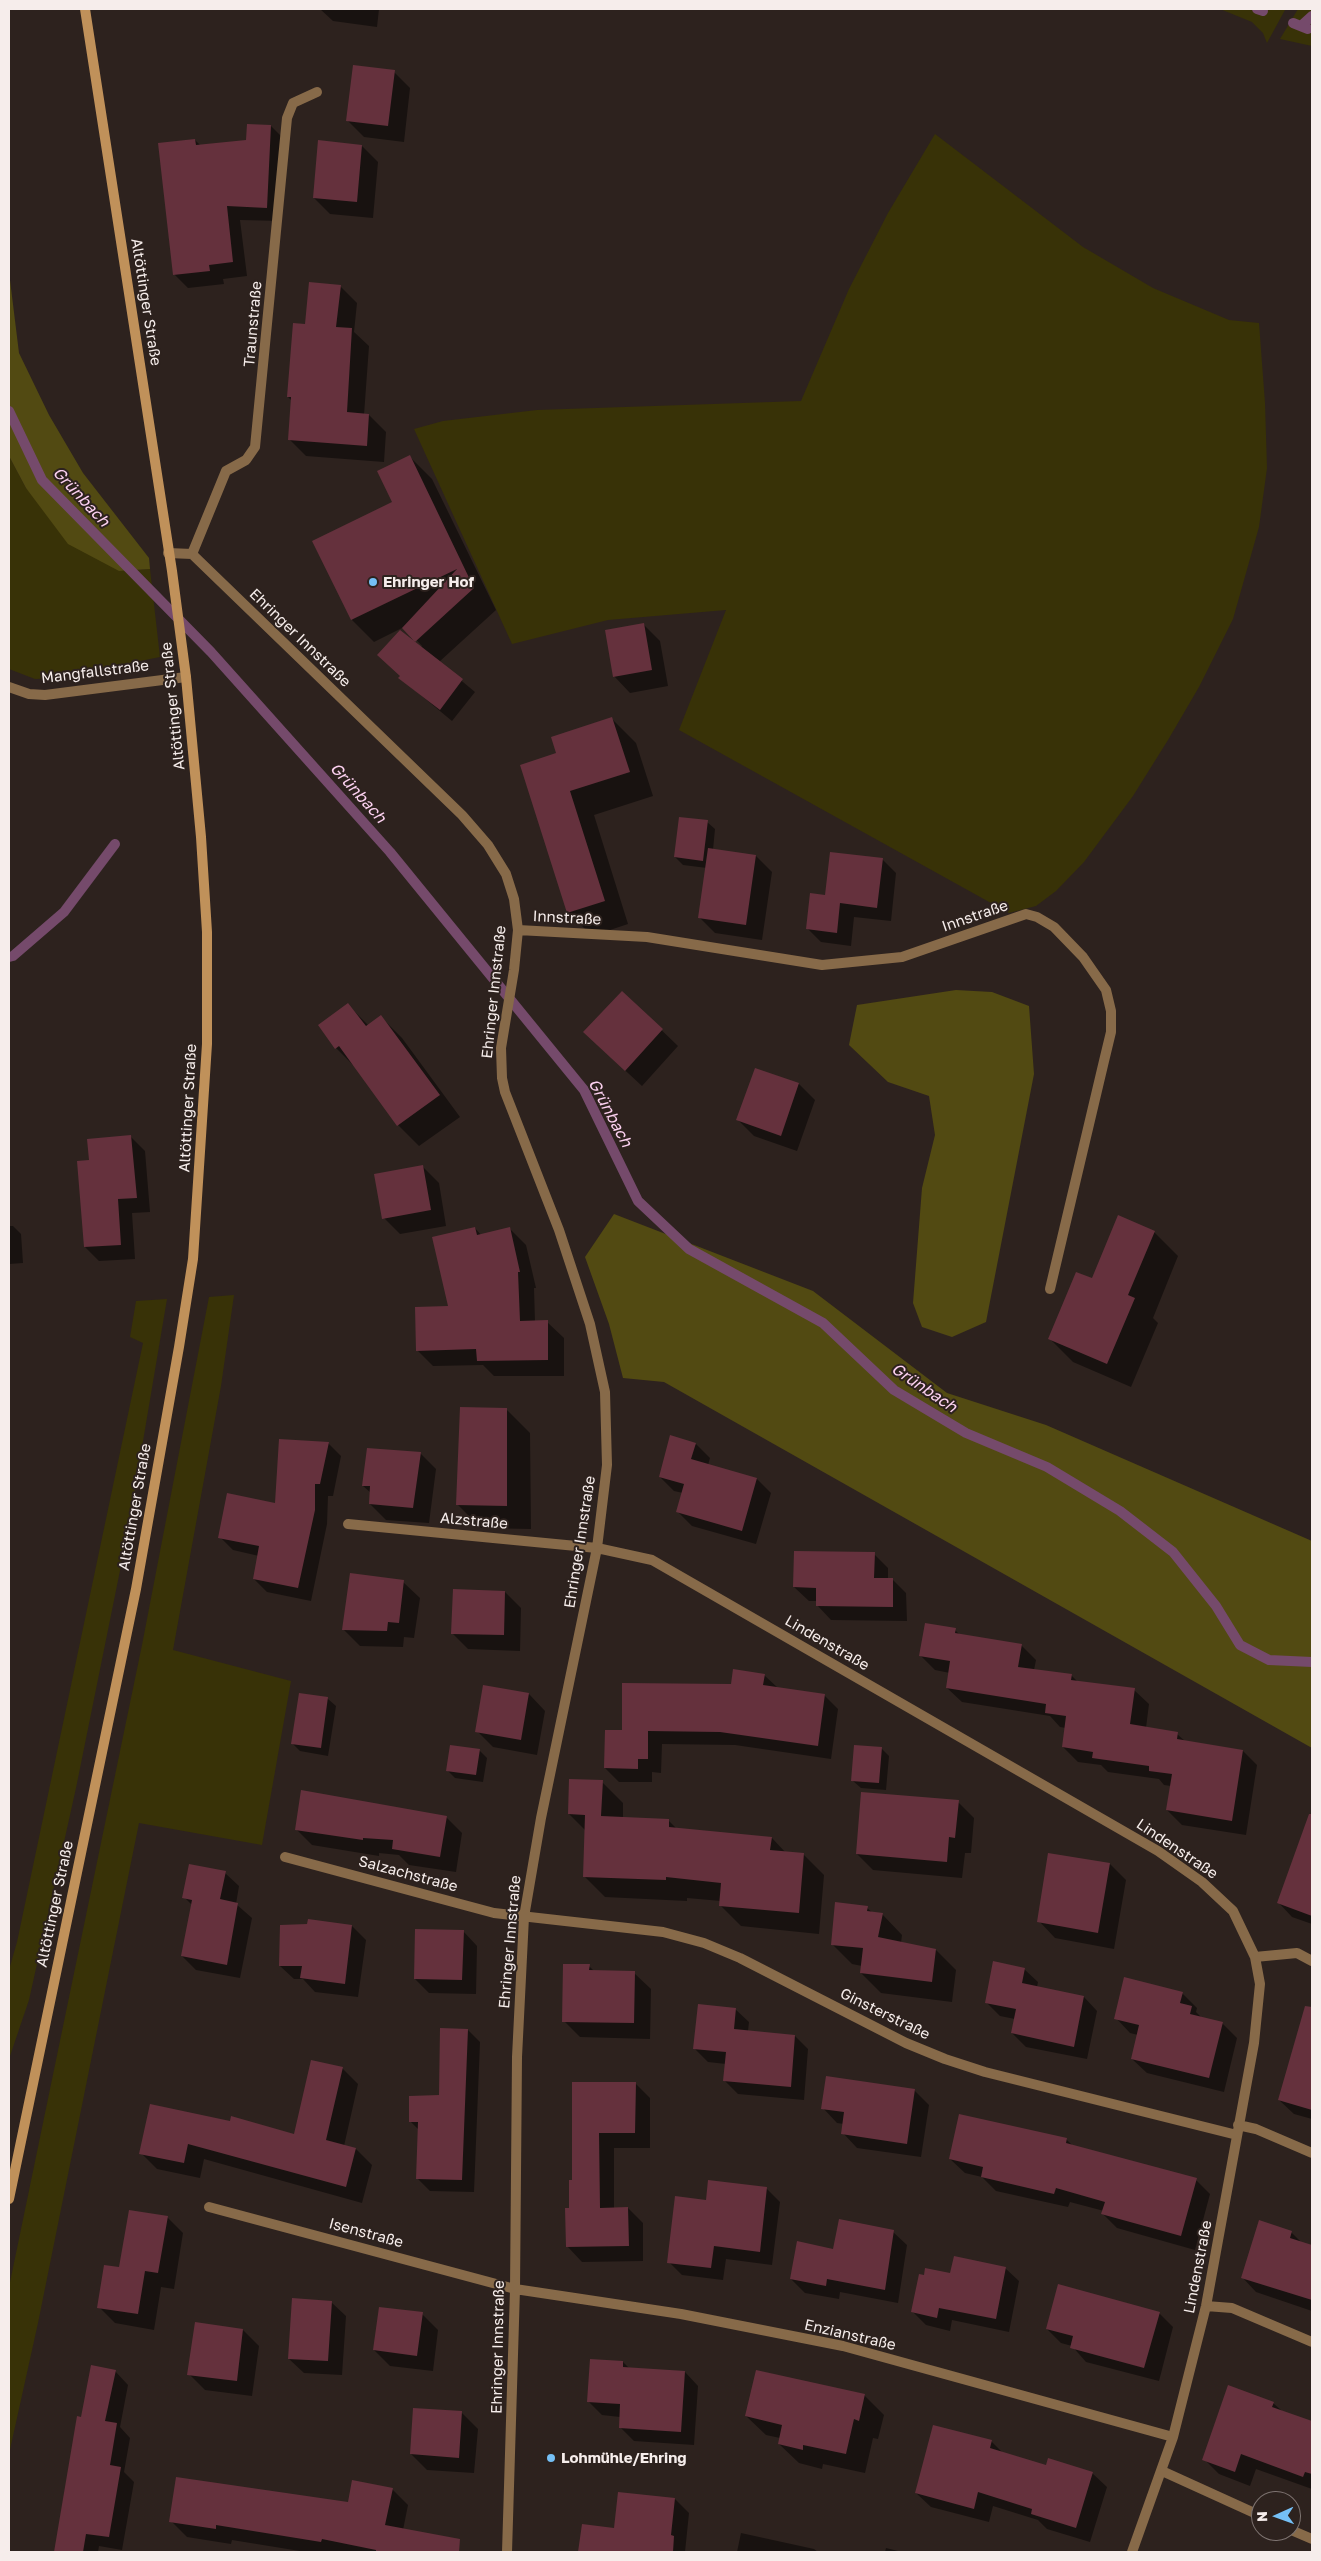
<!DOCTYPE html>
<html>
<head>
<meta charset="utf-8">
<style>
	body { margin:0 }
	#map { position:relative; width:1321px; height:2561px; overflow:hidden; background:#2d221e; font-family:"Golos Text",sans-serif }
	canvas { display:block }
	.frame { position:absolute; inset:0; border:10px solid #f6edeb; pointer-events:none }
	.north { position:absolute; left:1251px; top:2491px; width:50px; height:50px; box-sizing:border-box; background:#2d221e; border:1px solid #7d7370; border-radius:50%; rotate:268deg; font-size:14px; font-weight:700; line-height:20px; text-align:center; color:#f6edeb }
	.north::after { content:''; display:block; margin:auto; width:18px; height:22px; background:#75c0f6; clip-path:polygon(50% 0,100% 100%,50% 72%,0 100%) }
</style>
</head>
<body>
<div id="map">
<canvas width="1321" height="2561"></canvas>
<div class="frame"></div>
<div class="north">N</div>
</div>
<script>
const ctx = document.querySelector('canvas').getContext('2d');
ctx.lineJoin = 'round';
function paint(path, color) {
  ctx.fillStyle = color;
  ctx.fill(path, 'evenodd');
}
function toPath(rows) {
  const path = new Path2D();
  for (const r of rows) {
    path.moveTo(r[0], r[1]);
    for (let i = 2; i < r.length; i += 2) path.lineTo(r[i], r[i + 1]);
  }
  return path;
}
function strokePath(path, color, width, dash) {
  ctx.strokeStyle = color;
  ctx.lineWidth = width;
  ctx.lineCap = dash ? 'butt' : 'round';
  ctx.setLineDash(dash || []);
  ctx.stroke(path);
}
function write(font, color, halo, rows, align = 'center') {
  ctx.font = font + ' "Golos Text",sans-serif';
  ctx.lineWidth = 4;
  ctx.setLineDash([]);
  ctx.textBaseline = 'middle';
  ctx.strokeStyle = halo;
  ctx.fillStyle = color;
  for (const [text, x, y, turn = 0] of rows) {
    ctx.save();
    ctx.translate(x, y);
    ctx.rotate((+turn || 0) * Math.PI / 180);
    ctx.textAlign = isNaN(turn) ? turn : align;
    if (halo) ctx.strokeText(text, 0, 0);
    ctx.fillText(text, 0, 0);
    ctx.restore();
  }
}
paint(toPath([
	[1220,9,1288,9,1285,10,1267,43,1263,33,1252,22],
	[1298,9,1312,9,1312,46,1280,39],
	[935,134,1083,247,1153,288,1229,320,1259,323,1265,403,1267,468,1259,527,1233,619,1199,687,1168,740,1133,796,1084,862,1056,891,1036,906,1009,913,679,730,726,610,608,620,512,644,414,429,443,421,537,410,801,401,849,289,888,213],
	[9,456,26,488,119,571,150,569,160,657,56,678,35,679,9,669],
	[234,1295,221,1386,173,1650,291,1681,262,1845,139,1823,38,2323,9,2454,9,2287,142,1645,209,1297],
	[167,1299,127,1536,76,1788,29,2000,9,2059,9,1970,17,1942,143,1343,130,1337,136,1301]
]), '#383207');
paint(toPath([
	[9,272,19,353,49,415,83,473,149,558,150,569,119,571,68,544,26,488,9,456],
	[956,990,992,992,1029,1006,1034,1074,986,1322,952,1337,922,1327,913,1303,922,1188,935,1135,929,1096,888,1082,849,1045,857,1005],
	[614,1214,813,1291,947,1393,1046,1425,1312,1541,1312,1748,664,1382,623,1378,609,1324,585,1257]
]), '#524a12');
paint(toPath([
	[320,9,379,9,377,27,333,21],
	[394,72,410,88,404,142,364,137,348,121],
	[271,126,285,140,281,221,240,220,247,276,223,279,224,284,188,288,174,274,195,140,201,146,247,141],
	[362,146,378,162,373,218,330,214,314,198],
	[340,286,357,303,354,332,369,346,364,415,369,415,386,432,384,462,306,456,289,439,292,401,288,397,306,325],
	[410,457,432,479,496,610,439,662,475,692,452,721,400,678,422,646,404,627,374,642,352,620],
	[644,625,660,641,668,686,630,693,614,676],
	[612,719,636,743,653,796,594,815,628,924,592,936,568,912,558,754],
	[707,822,715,829,713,850,756,856,772,872,762,940,715,933,699,917,707,868,683,865,675,857],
	[882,859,896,873,891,921,854,917,851,946,821,942,808,929,826,896],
	[622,992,678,1046,642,1086,601,1048],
	[348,1005,369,1026,381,1017,402,1038,460,1117,419,1146,398,1125,357,1069,336,1048],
	[756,1069,799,1084,815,1100,797,1151,754,1136,738,1120],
	[131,1137,145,1151,150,1212,132,1213,135,1259,99,1261,85,1247,90,1161],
	[423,1167,439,1183,446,1226,400,1234,384,1218],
	[9,1226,13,1226,21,1234,23,1263,9,1264],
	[475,1228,481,1235,510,1229,526,1245,536,1288,534,1288,535,1322,547,1322,564,1338,564,1376,494,1376,483,1365,433,1366,417,1350,449,1307],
	[1154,1232,1178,1256,1153,1318,1158,1323,1131,1387,1073,1362,1049,1338,1093,1280],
	[506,1409,530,1433,531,1529,481,1528,457,1504],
	[328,1443,341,1456,333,1496,328,1496,327,1524,311,1601,267,1592,254,1579,259,1556,233,1550,220,1537,276,1505],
	[696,1444,710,1458,708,1465,757,1479,771,1493,756,1544,692,1526,678,1512,683,1493,674,1491,660,1477],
	[420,1453,436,1469,429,1523,386,1520,370,1504,371,1493,363,1486],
	[874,1554,888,1568,888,1579,892,1579,906,1593,907,1621,831,1620,817,1605,817,1601,809,1601,794,1587],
	[403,1582,420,1598,414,1638,404,1637,403,1647,360,1646,344,1630],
	[505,1592,521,1608,520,1651,468,1649,452,1633],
	[955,1630,960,1635,1021,1645,1036,1660,1034,1670,1071,1675,1078,1682,1134,1690,1149,1704,1146,1728,1177,1734,1186,1742,1243,1751,1257,1765,1246,1835,1182,1825,1167,1810,1171,1786,1164,1785,1159,1779,1108,1772,1101,1765,1078,1762,1063,1747,1066,1728,1060,1727,1050,1716,962,1702,947,1688,950,1673,935,1670,921,1656],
	[764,1675,778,1688,824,1695,838,1709,831,1759,735,1745,662,1744,661,1773,652,1772,652,1782,619,1782,605,1768,623,1732,732,1685],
	[529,1694,545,1711,537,1755,493,1747,477,1731],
	[300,1695,328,1699,336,1706,328,1756,300,1751,293,1744],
	[881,1748,889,1756,886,1790,861,1788,853,1781],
	[479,1750,487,1758,483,1782,455,1778,447,1770],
	[602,1782,623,1803,623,1818,668,1820,677,1829,772,1838,786,1853,803,1854,824,1875,819,1934,741,1926,720,1905,721,1901,687,1898,687,1901,605,1897,584,1876,586,1831,569,1814],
	[958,1802,974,1818,971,1853,965,1853,962,1878,873,1870,857,1854],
	[446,1817,462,1833,456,1872,409,1865,399,1855,379,1853,379,1856,312,1845,296,1829],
	[1297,1850,1312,1856,1312,1924,1292,1917,1278,1902],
	[1110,1864,1126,1880,1114,1949,1055,1938,1039,1921],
	[225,1873,239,1886,236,1904,252,1918,240,1978,196,1970,182,1956,192,1905,184,1897],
	[867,1908,873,1913,882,1914,902,1935,901,1943,936,1950,956,1970,952,2002,881,1993,861,1973,862,1966,852,1964,832,1944],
	[308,1925,352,1926,366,1940,358,1997,315,1992,303,1979,294,1979,280,1966],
	[463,1931,477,1946,476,1994,429,1993,415,1979],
	[589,1966,595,1972,634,1973,651,1989,650,2039,580,2037,564,2021],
	[1024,1969,1038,1982,1037,1987,1084,1997,1097,2011,1087,2059,1026,2047,1012,2033,1015,2019,1000,2016,986,2002],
	[1182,1993,1197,2008,1196,2012,1202,2018,1222,2023,1237,2038,1224,2092,1147,2073,1132,2059,1138,2035,1130,2033,1116,2018],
	[735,2009,749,2022,748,2031,795,2036,808,2049,804,2100,738,2094,725,2081,726,2064,708,2062,695,2049],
	[468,2030,480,2042,474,2192,430,2191,417,2178,419,2130,410,2121,440,2097],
	[1295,2045,1312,2050,1312,2119,1294,2114,1279,2100],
	[342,2068,358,2084,344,2146,356,2149,372,2165,362,2203,204,2159,200,2178,157,2169,141,2153,151,2105,295,2136],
	[573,2083,635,2083,650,2098,650,2148,614,2148,614,2208,628,2208,643,2223,643,2261,582,2262,567,2246,573,2181],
	[914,2090,929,2105,921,2157,857,2148,843,2133,844,2124,837,2123,823,2108],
	[1066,2139,1073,2146,1196,2180,1210,2194,1195,2250,1117,2228,1103,2214,1104,2211,1070,2202,1068,2207,996,2191,982,2177,965,2173,950,2159],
	[767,2189,780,2202,772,2265,726,2259,723,2280,682,2275,669,2262,707,2201],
	[167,2217,183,2233,174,2289,161,2287,154,2330,115,2323,99,2307,120,2268],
	[893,2232,907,2245,898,2303,840,2292,839,2299,805,2293,791,2279,834,2250],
	[1291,2232,1302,2243,1312,2246,1312,2311,1256,2292,1242,2277],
	[1005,2268,1019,2281,1009,2332,952,2320,950,2331,926,2325,913,2312,951,2274],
	[331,2302,346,2316,342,2375,304,2373,289,2359],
	[1159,2313,1173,2327,1159,2381,1086,2362,1072,2346,1061,2343,1047,2329],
	[422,2314,438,2330,433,2371,390,2366,374,2350],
	[243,2330,259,2346,252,2396,205,2390,189,2374],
	[623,2362,629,2368,685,2372,698,2386,694,2445,634,2441,620,2427,620,2417,602,2415,589,2402],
	[115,2371,128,2385,120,2427,130,2438,124,2472,134,2482,122,2550,99,2546,98,2552,55,2552,78,2418,82,2418],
	[864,2395,884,2415,878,2439,873,2438,865,2473,823,2464,822,2469,799,2463,779,2444,780,2438,766,2435,746,2416],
	[1273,2403,1282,2411,1308,2421,1312,2425,1312,2489,1256,2469,1250,2486,1219,2474,1204,2459],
	[462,2413,478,2429,474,2473,427,2470,411,2454],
	[991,2441,1004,2454,1047,2467,1092,2473,1107,2487,1090,2542,1047,2529,1038,2520,993,2506,989,2522,931,2507,916,2493],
	[392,2489,408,2505,403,2530,451,2552,306,2552,232,2540,231,2544,187,2537,171,2521,349,2503],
	[675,2499,689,2513,685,2552,580,2552,583,2526,615,2530],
	[741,2533,814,2549,818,2552,737,2552],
	[886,2548,902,2552,885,2552]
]), '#0007');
strokePath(toPath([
	[1257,9,1263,11],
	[1293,23,1308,29],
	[1301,26,1312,16],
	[9,411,42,480,211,652,390,852,584,1090,638,1201,689,1249,823,1323,894,1390,966,1433,1047,1467,1120,1511,1173,1552,1216,1606,1240,1645,1269,1660,1312,1662],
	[9,957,13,956,64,912,115,844]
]), '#754a6b', 10);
paint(toPath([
	[353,65,395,70,388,126,346,121],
	[247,124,271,125,267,208,227,206,233,262,209,265,210,271,173,275,158,143,195,139,196,145,246,140],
	[318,140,362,145,357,202,313,198],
	[309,282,341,285,336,327,352,328,347,412,369,414,367,446,288,440,291,397,287,397,293,323,305,324],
	[410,455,474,588,415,642,402,628,457,569,351,620,312,541,392,502,377,471],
	[644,623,652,670,613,677,605,630],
	[400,630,463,679,440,710,398,678,400,676,377,655],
	[612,717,630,772,570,791,605,901,567,913,520,765,556,753,551,737],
	[679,817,708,820,703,861,674,857],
	[708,848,756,855,746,925,698,918],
	[830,852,883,858,877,908,840,903,837,933,806,929,810,893,825,895],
	[622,991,663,1029,625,1071,583,1032],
	[348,1003,366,1026,381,1015,440,1095,397,1126,339,1046,335,1049,318,1025],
	[755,1068,799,1083,781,1136,736,1120],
	[131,1135,137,1198,118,1199,121,1245,84,1247,77,1161,89,1160,87,1139],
	[423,1165,431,1210,382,1219,374,1174],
	[1118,1215,1155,1231,1128,1295,1135,1298,1107,1364,1048,1339,1076,1272,1092,1278],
	[475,1227,477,1235,510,1227,520,1272,518,1272,520,1321,548,1320,548,1360,477,1361,476,1349,416,1351,415,1307,448,1306,432,1237],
	[460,1407,507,1408,507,1506,456,1505],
	[670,1435,696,1443,691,1459,757,1478,742,1531,676,1512,684,1484,659,1477],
	[279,1439,329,1442,320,1484,315,1484,315,1510,298,1588,253,1579,259,1546,218,1538,227,1493,275,1503],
	[367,1448,421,1452,413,1508,369,1504,370,1486,362,1486],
	[794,1551,875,1552,874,1578,893,1578,893,1607,816,1606,816,1588,793,1587],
	[350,1573,404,1580,399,1623,388,1622,387,1631,342,1630],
	[453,1589,505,1591,504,1635,451,1634],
	[925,1623,956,1628,955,1633,1022,1644,1018,1667,1072,1674,1071,1680,1135,1688,1130,1724,1178,1732,1177,1739,1243,1750,1232,1821,1166,1810,1172,1774,1149,1771,1149,1766,1092,1758,1093,1752,1062,1747,1066,1716,1045,1713,1046,1704,946,1688,950,1661,919,1656],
	[733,1669,765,1674,763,1685,825,1694,818,1746,720,1732,648,1731,648,1759,638,1759,638,1769,604,1768,605,1730,622,1730,622,1683,731,1684],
	[483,1685,529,1693,521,1740,475,1732],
	[299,1693,328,1697,321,1748,291,1744],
	[450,1745,480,1749,476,1775,446,1771],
	[854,1745,882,1747,879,1783,851,1781],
	[569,1779,603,1780,601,1816,669,1819,669,1827,772,1837,770,1850,804,1853,799,1913,719,1906,721,1883,666,1877,666,1880,583,1877,585,1815,568,1814],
	[301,1790,447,1816,440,1857,392,1849,393,1840,363,1838,363,1840,295,1830],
	[861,1792,959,1800,955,1838,949,1837,947,1862,856,1854],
	[1309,1814,1312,1814,1312,1916,1277,1903],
	[1048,1853,1110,1863,1098,1933,1037,1922],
	[189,1864,226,1871,220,1899,238,1903,227,1965,181,1956,192,1900,182,1898],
	[835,1902,868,1906,867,1911,883,1913,878,1937,936,1949,932,1982,860,1973,863,1948,831,1945],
	[308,1919,352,1925,345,1984,300,1978,302,1966,279,1966,280,1925,307,1924],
	[415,1929,464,1930,462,1980,414,1979],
	[993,1961,1025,1968,1022,1983,1084,1996,1074,2047,1011,2033,1016,2009,985,2003],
	[563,1964,590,1964,589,1970,635,1971,634,2023,562,2022],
	[1124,1977,1183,1992,1180,2003,1192,2006,1190,2014,1223,2022,1209,2078,1131,2059,1139,2025,1114,2019],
	[698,2004,736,2008,734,2029,795,2035,791,2087,723,2081,726,2052,693,2049],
	[1305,2006,1312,2007,1312,2110,1278,2100],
	[440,2028,468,2029,462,2180,416,2179,418,2122,409,2122,409,2096,439,2095],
	[311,2060,343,2067,326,2140,356,2148,346,2187,188,2144,184,2163,139,2154,150,2104,230,2121,231,2116,294,2134],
	[826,2076,915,2089,907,2144,841,2134,844,2112,821,2109],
	[572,2082,636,2082,635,2133,599,2133,600,2208,628,2207,629,2246,566,2247,565,2208,569,2208,569,2180,572,2180],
	[959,2114,1067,2138,1066,2143,1197,2178,1181,2236,1101,2214,1105,2202,1056,2188,1054,2194,981,2177,983,2167,949,2159],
	[708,2180,767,2187,760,2252,714,2246,711,2268,667,2263,675,2196,706,2200],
	[129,2210,168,2216,158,2273,145,2271,138,2314,97,2308,104,2265,119,2267],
	[839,2219,894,2230,885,2290,827,2279,826,2286,790,2279,797,2241,833,2249],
	[1259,2220,1292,2231,1290,2238,1312,2245,1312,2300,1241,2278],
	[954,2256,1006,2267,996,2319,939,2308,937,2318,911,2312,919,2274,924,2275,925,2268,950,2273],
	[1058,2284,1160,2312,1144,2368,1070,2348,1073,2336,1046,2329],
	[292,2298,332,2301,328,2361,288,2359],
	[379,2307,423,2312,417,2356,373,2350],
	[195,2322,243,2329,237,2381,187,2375],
	[590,2359,623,2361,623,2367,685,2371,681,2432,619,2428,620,2404,587,2402],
	[91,2365,116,2370,105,2421,117,2423,110,2465,121,2467,109,2537,86,2534,83,2552,54,2552,77,2416,81,2417],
	[756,2370,865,2394,859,2421,854,2419,846,2454,803,2445,803,2450,778,2444,782,2425,745,2416],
	[1228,2385,1274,2402,1272,2407,1312,2421,1312,2474,1305,2472,1303,2477,1241,2454,1235,2472,1202,2460],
	[413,2408,462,2411,459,2458,410,2454],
	[933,2425,992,2440,990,2448,1046,2465,1048,2458,1093,2472,1076,2528,1031,2514,1032,2509,978,2492,974,2509,915,2493],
	[176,2477,348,2502,352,2480,393,2488,385,2525,460,2539,459,2552,376,2552,376,2550,322,2539,321,2542,216,2525,216,2529,169,2522],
	[618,2492,675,2498,671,2535,674,2536,673,2552,578,2552,582,2524,614,2528]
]), '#65313d');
strokePath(toPath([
	[168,553,192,554,462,815,488,845,506,874,514,899,518,930,514,970,501,1048,502,1078,505,1092,559,1230,590,1324,605,1392,607,1465,597,1548,541,1818,524,1917,517,2057,515,2289,507,2552],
	[192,554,226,471,246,460,255,447,287,118,293,103,317,92],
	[9,687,29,694,45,695,186,677],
	[518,930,647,937,822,965,902,957,1026,914,1037,917,1054,927,1083,957,1106,990,1111,1011,1111,1032,1104,1061,1050,1289],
	[348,1524,597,1548,652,1560,1158,1851,1202,1882,1233,1911,1255,1957,1260,1984,1254,2043,1206,2306,1173,2437,1132,2552],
	[285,1857,494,1913,663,1932,704,1943,740,1958,906,2043,945,2059,985,2072,1237,2135],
	[1255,1957,1297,1953,1312,1961],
	[1238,2125,1256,2129,1312,2153],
	[209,2207,515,2289,681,2314,843,2346,1173,2437],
	[1206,2306,1232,2308,1312,2342],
	[1162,2471,1261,2516],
	[1291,2530,1312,2539]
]), '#876a49', 10);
strokePath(toPath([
	[9,2199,136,1589,179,1347,193,1259,207,1044,207,932,201,837,186,677,172,571,85,9]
]), '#c0915a', 10);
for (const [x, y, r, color] of [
	[373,582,5,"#75c0f6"],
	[551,2458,5,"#75c0f6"]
]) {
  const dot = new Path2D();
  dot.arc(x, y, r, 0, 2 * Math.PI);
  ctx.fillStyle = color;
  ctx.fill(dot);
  strokePath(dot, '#2d221e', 2);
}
write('15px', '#f6edeb', '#2d221e', [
	["Altöttinger Straße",146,302,81],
	["Traunstraße",253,324,-85],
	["Ehringer Innstraße",300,638,44],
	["Mangfallstraße",95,672,-7],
	["Altöttinger Straße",173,706,-96],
	["Innstraße",975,916,-19],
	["Innstraße",567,918,3],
	["Ehringer Innstraße",494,992,-84],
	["Altöttinger Straße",188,1108,-87],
	["Altöttinger Straße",135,1507,-80],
	["Alzstraße",474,1521,5],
	["Ehringer Innstraße",580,1542,-81],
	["Lindenstraße",827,1643,30],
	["Lindenstraße",1177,1849,34],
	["Salzachstraße",408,1874,15],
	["Altöttinger Straße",55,1904,-78],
	["Ehringer Innstraße",510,1942,-85],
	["Ginsterstraße",885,2014,26],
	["Isenstraße",366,2233,15],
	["Lindenstraße",1198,2267,-79],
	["Enzianstraße",850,2335,13],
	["Ehringer Innstraße",498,2347,-89]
]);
write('bold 15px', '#f6edeb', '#2d221e', [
	["Ehringer Hof",383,582],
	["Lohmühle/Ehring",561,2458]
], 'left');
write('italic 16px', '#fdd2f1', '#2d221e', [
	["Grünbach",81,497,47],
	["Grünbach",358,793,48],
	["Grünbach",610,1113,62],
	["Grünbach",924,1388,34]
]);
</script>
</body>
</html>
